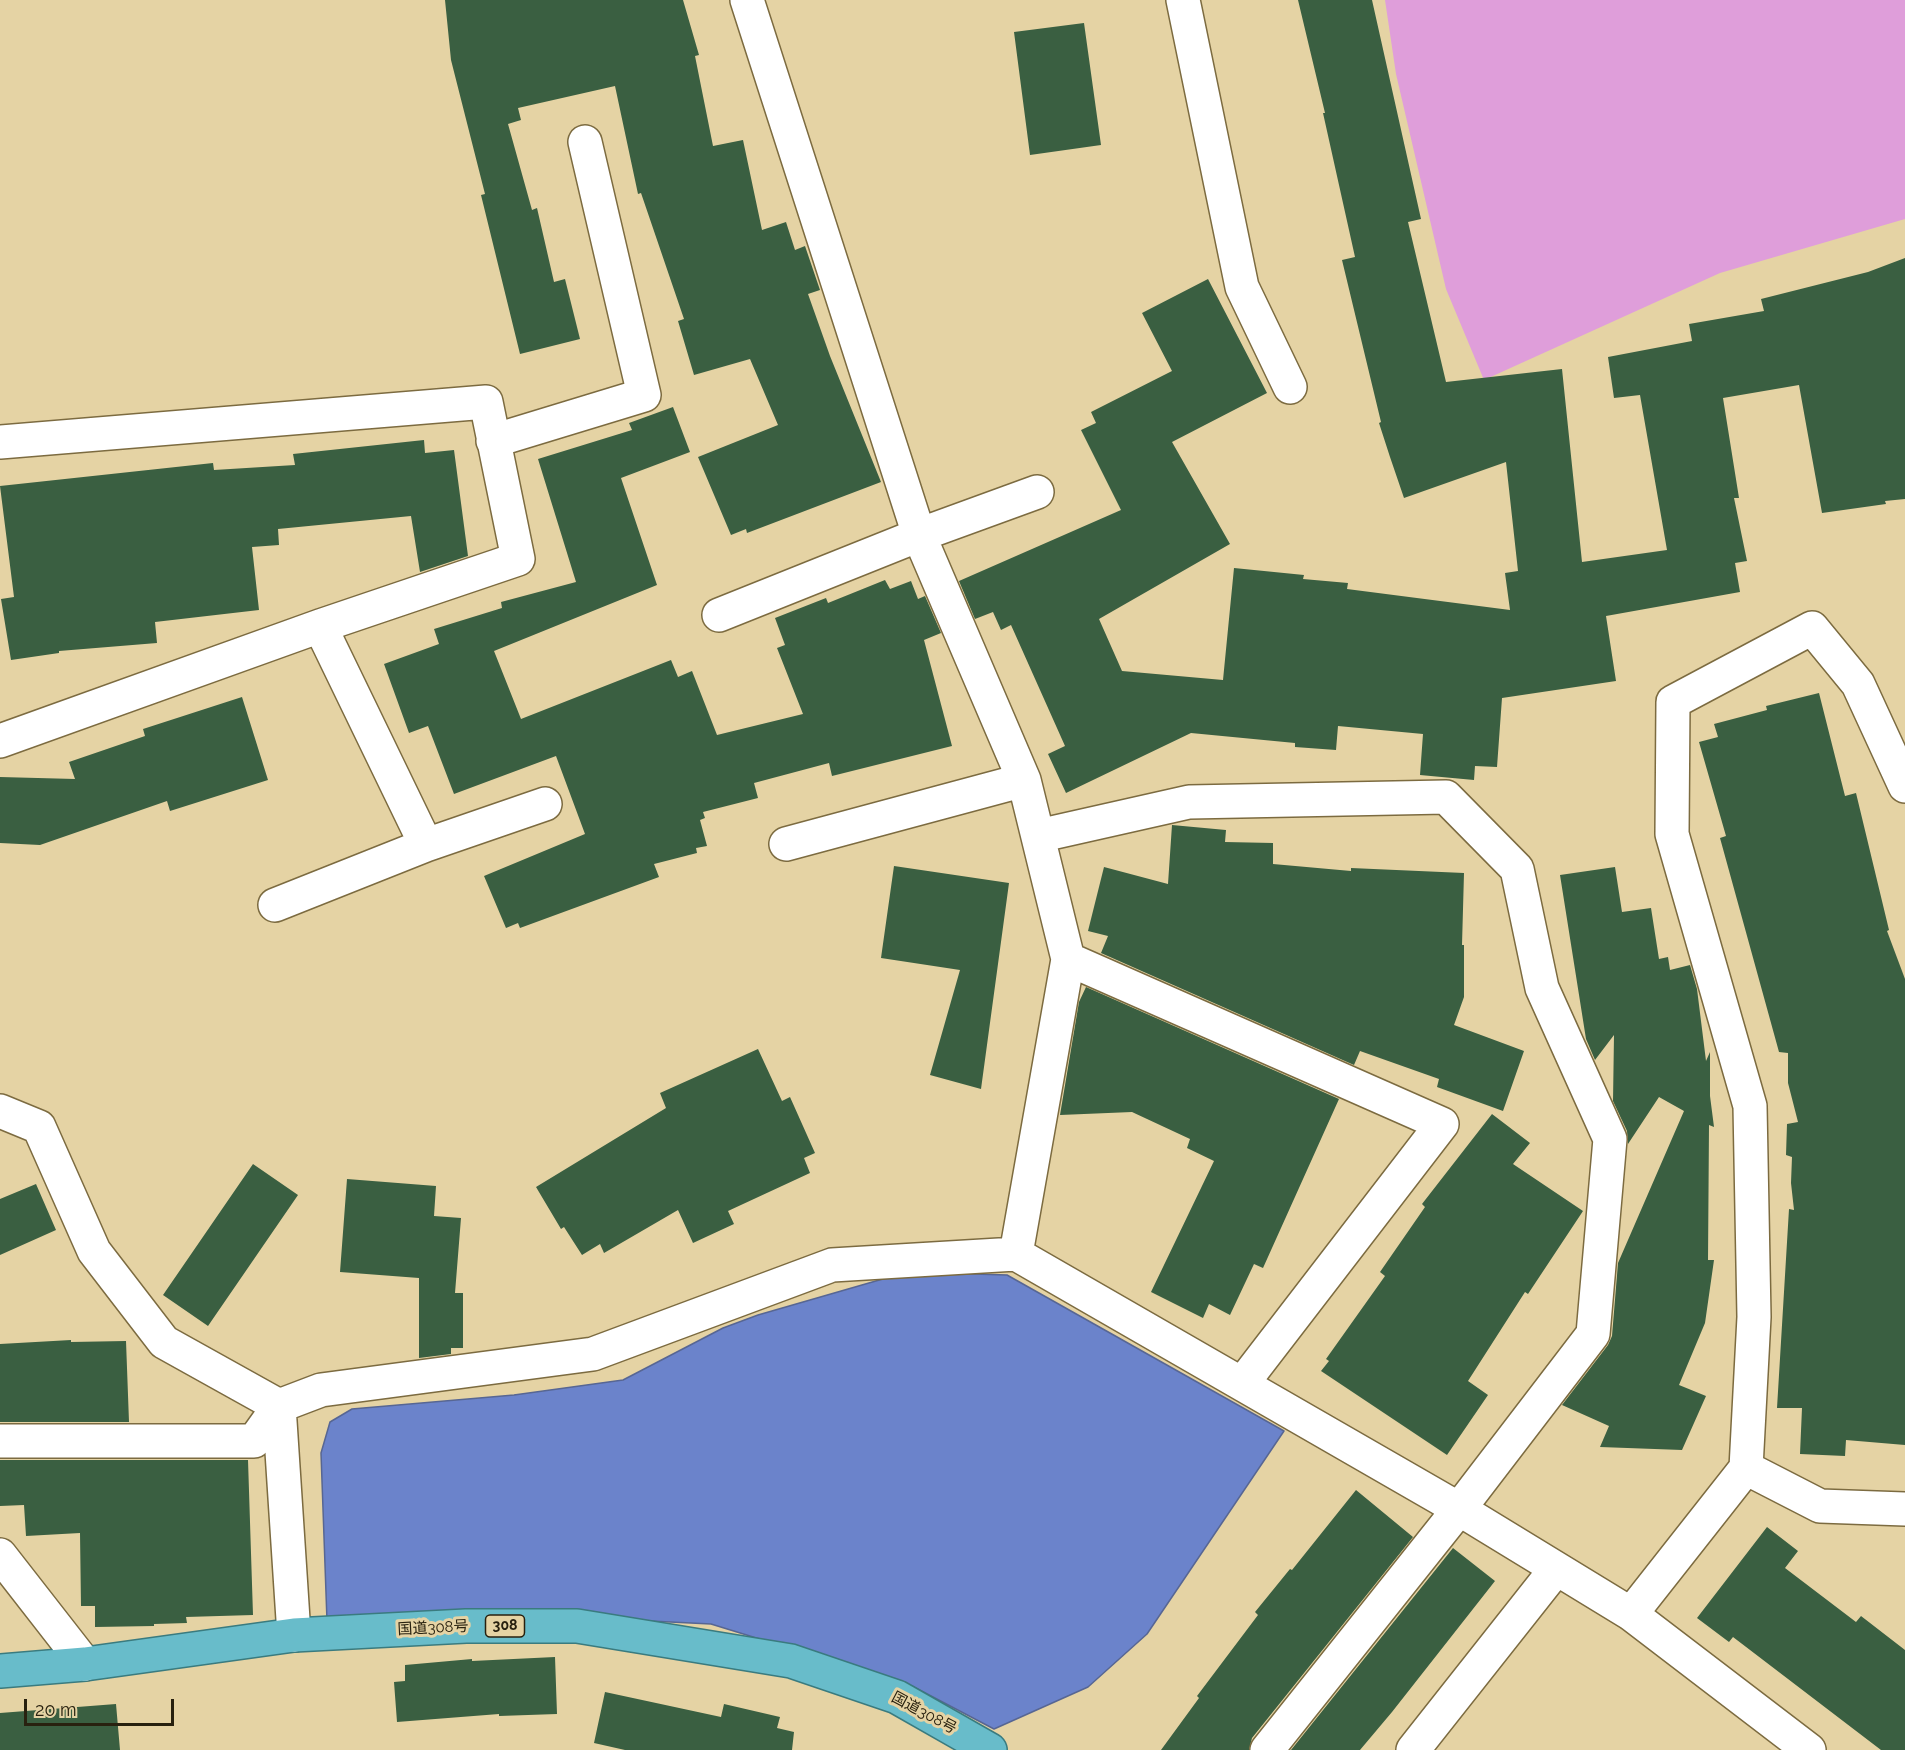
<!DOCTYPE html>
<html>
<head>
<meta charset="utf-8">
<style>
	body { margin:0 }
	#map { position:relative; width:1905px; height:1750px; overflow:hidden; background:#e5d3a4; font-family:Raleway,sans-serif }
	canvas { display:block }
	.scale { position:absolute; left:24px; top:1699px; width:150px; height:27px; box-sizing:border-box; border:3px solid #28210f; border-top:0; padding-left:8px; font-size:18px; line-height:21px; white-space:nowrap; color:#28210f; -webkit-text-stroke:4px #e5d3a4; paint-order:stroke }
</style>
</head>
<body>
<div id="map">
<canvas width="1905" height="1750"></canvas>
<div class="scale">20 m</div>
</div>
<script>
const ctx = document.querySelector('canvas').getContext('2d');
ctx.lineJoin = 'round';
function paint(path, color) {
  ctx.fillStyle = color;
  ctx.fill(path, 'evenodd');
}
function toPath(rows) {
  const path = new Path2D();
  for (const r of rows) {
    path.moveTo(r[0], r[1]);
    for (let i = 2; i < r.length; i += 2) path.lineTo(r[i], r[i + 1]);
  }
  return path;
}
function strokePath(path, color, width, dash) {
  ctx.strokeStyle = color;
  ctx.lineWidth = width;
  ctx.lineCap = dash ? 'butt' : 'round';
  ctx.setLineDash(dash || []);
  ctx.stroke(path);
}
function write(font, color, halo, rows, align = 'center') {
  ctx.font = font + ' Raleway,"Noto Sans JP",sans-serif';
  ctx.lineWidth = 6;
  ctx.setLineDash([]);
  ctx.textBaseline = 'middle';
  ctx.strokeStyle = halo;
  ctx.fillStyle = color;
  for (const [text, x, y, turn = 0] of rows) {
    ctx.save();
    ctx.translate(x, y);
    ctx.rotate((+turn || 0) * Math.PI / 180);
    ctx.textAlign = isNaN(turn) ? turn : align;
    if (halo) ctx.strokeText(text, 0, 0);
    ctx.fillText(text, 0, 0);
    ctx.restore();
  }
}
paint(toPath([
	[1385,0,1905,0,1905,219,1720,273,1484,380,1446,289,1396,74]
]), '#df9eda');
const water = toPath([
	[907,1272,1007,1275,1284,1431,1147,1634,1088,1687,994,1729,912,1686,711,1624,507,1614,327,1621,321,1453,330,1422,352,1409,514,1395,623,1380,723,1328,758,1315,907,1272]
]);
paint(water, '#6b83cb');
strokePath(water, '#576693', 1.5);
paint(toPath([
	[445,0,683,0,699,55,695,56,713,146,743,140,762,230,786,222,795,250,805,246,820,290,808,294,830,356,881,482,747,533,746,529,731,535,698,457,778,425,750,359,694,375,678,321,684,319,641,193,638,194,615,86,518,108,521,120,508,124,532,210,537,208,554,282,565,279,580,339,520,354,481,195,485,194,451,60],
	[1298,0,1372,0,1421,219,1408,222,1446,382,1562,369,1582,562,1667,550,1640,395,1614,398,1608,357,1692,341,1689,324,1764,311,1761,299,1868,272,1905,258,1905,499,1885,501,1886,504,1822,513,1799,385,1723,398,1739,498,1734,498,1747,561,1735,563,1740,592,1606,616,1616,681,1502,698,1497,767,1475,766,1474,780,1420,775,1423,734,1338,726,1336,750,1295,747,1295,743,1191,733,1066,793,1048,754,1065,746,1011,625,1001,630,993,612,975,619,959,581,1121,510,1081,430,1096,423,1091,412,1172,371,1142,313,1208,279,1267,393,1172,442,1230,544,1099,619,1122,671,1223,680,1234,568,1304,575,1303,579,1348,583,1347,589,1510,610,1505,573,1518,571,1506,462,1404,498,1390,457,1379,423,1381,422,1342,260,1355,257,1323,113,1325,113],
	[1084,23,1101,145,1030,155,1014,32],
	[673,407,690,452,621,478,657,585,494,651,521,719,671,660,678,677,692,671,717,735,803,714,777,648,785,645,775,618,826,598,828,603,885,580,890,589,911,581,918,599,925,596,941,633,924,640,952,746,832,776,829,763,754,783,758,798,703,812,705,818,700,820,707,846,696,848,697,853,654,864,659,877,520,928,518,923,506,928,484,876,585,834,556,756,454,794,428,726,409,733,384,664,439,644,434,629,502,608,501,602,576,582,538,459,632,430,629,423],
	[424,440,425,453,454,450,468,556,420,572,411,516,278,529,279,545,252,547,259,610,155,622,157,643,59,651,59,653,11,660,1,599,14,597,0,486,213,463,214,470,295,465,293,454],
	[1819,693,1845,796,1856,793,1889,930,1887,931,1905,979,1905,1445,1846,1440,1845,1456,1800,1454,1802,1408,1777,1408,1789,1209,1794,1210,1791,1183,1792,1157,1786,1155,1787,1124,1798,1122,1788,1083,1788,1053,1779,1052,1720,838,1726,836,1699,742,1718,737,1714,724,1767,710,1766,706],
	[242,697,268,780,170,811,167,801,40,845,0,843,0,777,75,779,69,762,145,736,143,729],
	[1172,825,1226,830,1225,842,1273,843,1273,864,1351,871,1351,868,1464,873,1462,945,1464,945,1464,997,1454,1025,1524,1051,1503,1111,1437,1087,1439,1079,1360,1051,1354,1065,1101,953,1108,936,1088,931,1104,867,1168,884],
	[894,866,1009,883,981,1089,930,1075,960,970,881,958],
	[1615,867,1622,912,1651,908,1659,959,1668,957,1670,970,1690,965,1697,989,1706,1061,1710,1052,1710,1096,1714,1127,1709,1125,1708,1260,1714,1260,1705,1323,1679,1385,1706,1396,1682,1450,1600,1447,1609,1426,1562,1405,1608,1345,1612,1336,1618,1263,1684,1111,1659,1097,1628,1144,1627,1131,1613,1101,1614,1035,1595,1060,1586,1039,1560,875],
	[1086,987,1339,1099,1263,1268,1254,1264,1230,1315,1209,1304,1203,1318,1151,1292,1214,1161,1187,1148,1190,1139,1132,1112,1060,1115,1079,1002],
	[758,1049,782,1101,790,1097,815,1153,804,1158,810,1173,728,1211,734,1224,693,1243,678,1210,604,1253,600,1244,582,1255,564,1227,561,1229,536,1187,666,1108,660,1093],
	[1492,1114,1530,1143,1513,1164,1583,1211,1528,1294,1525,1292,1468,1381,1488,1395,1447,1455,1321,1371,1329,1361,1326,1359,1385,1276,1380,1272,1425,1207,1422,1204],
	[253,1164,298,1195,208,1326,163,1295],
	[347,1179,436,1186,434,1216,461,1218,455,1293,463,1293,463,1348,451,1348,451,1354,419,1358,419,1278,340,1272],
	[36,1184,56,1230,0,1255,0,1199],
	[71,1340,71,1342,126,1341,129,1422,0,1422,0,1344],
	[0,1460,248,1460,253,1615,186,1617,187,1623,154,1624,154,1626,95,1627,95,1606,81,1606,80,1533,26,1536,24,1505,0,1506],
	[1356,1490,1413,1537,1252,1738,1249,1750,1161,1750,1199,1698,1197,1696,1258,1615,1255,1612,1290,1569,1292,1570],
	[1767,1527,1798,1551,1785,1568,1856,1622,1861,1616,1905,1650,1905,1750,1881,1750,1733,1637,1729,1642,1697,1618],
	[1453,1548,1495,1581,1392,1712,1360,1750,1291,1750],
	[555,1657,557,1714,499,1716,499,1714,397,1722,394,1682,405,1681,405,1665,472,1659,472,1661],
	[605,1692,721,1717,724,1704,780,1717,777,1728,794,1732,792,1750,625,1750,594,1743],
	[116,1704,120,1750,0,1750,0,1713]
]), '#3a5f41');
const minor = toPath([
	[747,0,919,535,1024,780,1068,959,1016,1254],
	[1183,0,1242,287,1290,387],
	[493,441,644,395,585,142],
	[0,442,486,402,518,559,320,626,0,741],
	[719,615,919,535,1037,492],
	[320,626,426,845],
	[1038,836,1189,802,1446,797,1517,869,1542,988,1610,1139,1593,1334,1459,1509,1267,1750],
	[786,844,1024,780],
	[275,905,426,845,545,804],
	[1068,959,1442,1124,1242,1384],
	[0,1111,39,1127,94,1251,164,1342,279,1406,254,1441,0,1441],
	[1746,1468,1820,1506,1905,1509],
	[0,1555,85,1664],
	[1631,1614,1746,1468,1754,1317,1750,1106,1672,834,1673,702,1812,628,1858,684,1905,786],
	[294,1635,279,1406,321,1390,593,1354,832,1265,1016,1254,1459,1509,1631,1614,1809,1750],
	[1413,1750,1556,1569]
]);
const trunk = toPath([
	[0,1671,85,1664,294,1635,466,1626,577,1626,791,1661,897,1697,990,1750]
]);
strokePath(minor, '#7c6b40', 36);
strokePath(trunk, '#3a7b7f', 36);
strokePath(minor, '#fff', 33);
strokePath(trunk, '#68bcca', 33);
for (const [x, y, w] of [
	[505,1626,39]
]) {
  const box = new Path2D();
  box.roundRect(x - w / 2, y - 11, w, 22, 4.5);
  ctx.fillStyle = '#e5d3a4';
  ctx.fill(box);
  strokePath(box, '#28210f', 1.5);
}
write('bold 14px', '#28210f', null, [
	["308",505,1626]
]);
write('15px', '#28210f', '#e5d3a4', [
	["国道308号",433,1628,-3],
	["国道308号",924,1713,28]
]);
</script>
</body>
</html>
